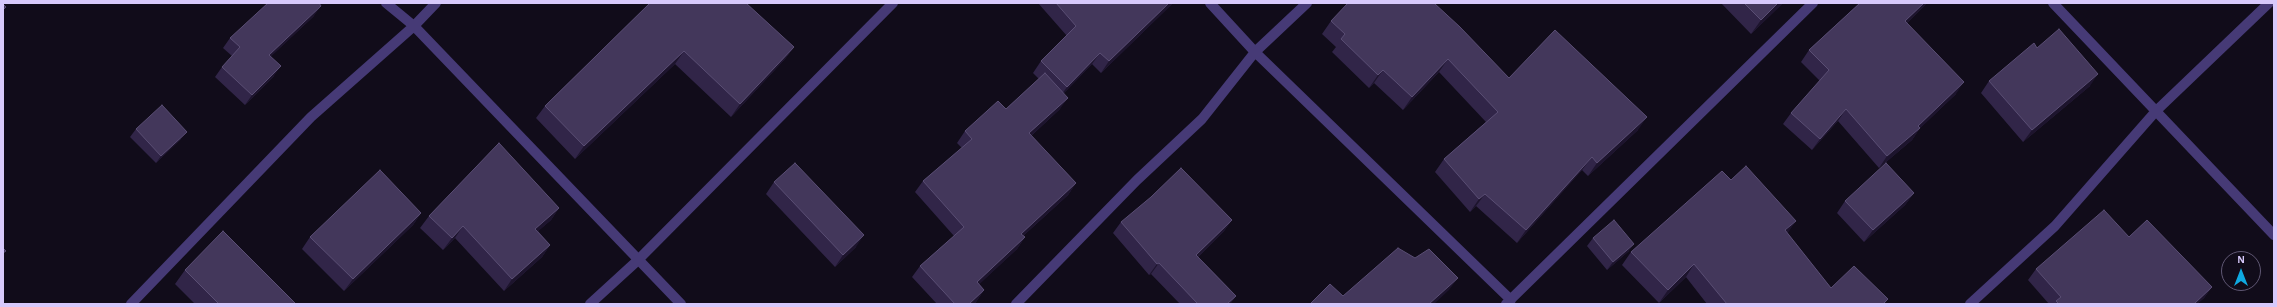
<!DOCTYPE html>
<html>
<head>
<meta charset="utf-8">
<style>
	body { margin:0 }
	#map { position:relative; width:2277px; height:307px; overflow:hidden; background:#110c1a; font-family:"Alegreya Sans",sans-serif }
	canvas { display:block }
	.frame { position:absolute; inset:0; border:4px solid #d7c9fb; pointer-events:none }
	.north { position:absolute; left:2221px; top:251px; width:40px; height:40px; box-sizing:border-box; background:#110c1a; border:1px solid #605874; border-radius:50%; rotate:0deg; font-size:11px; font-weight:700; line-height:16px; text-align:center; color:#d7c9fb }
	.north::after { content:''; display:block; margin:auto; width:14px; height:18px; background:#0fa9e1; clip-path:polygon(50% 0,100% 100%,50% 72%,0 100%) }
</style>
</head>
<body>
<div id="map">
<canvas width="2277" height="307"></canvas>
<div class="frame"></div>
<div class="north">N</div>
</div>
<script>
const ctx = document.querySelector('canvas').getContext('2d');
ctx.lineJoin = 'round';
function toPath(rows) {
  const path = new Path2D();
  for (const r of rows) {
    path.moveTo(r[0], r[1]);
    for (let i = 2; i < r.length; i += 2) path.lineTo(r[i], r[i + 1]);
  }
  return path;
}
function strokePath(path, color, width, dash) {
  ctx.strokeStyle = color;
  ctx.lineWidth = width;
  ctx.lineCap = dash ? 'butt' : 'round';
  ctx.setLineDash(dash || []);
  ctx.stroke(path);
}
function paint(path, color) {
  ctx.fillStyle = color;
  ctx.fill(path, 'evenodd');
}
strokePath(toPath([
	[386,3,414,26,681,304],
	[1210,3,1255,52,1511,300],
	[2053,3,2274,235],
	[131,304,311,117,414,26,436,3],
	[590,304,637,261,893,3],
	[1016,304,1137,180,1202,119,1255,52,1307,3],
	[1506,304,1813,3],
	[1970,304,2055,226,2156,111,2269,3]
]), '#463a76', 10);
paint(toPath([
	[650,3,794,47,785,59,731,117,675,64,575,159,536,118,545,106],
	[1038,3,1173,3,1101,73,1092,64,1064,93,1060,109,1031,136,1076,183,1068,195,1023,236,1025,237,1017,249,979,284,984,290,976,302,974,304,937,304,912,277,920,266,954,236,915,192,923,181,962,148,957,143,965,131,1006,109,1039,79,1033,73,1041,61,1067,36],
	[1721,3,1783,3,1751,34],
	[1858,3,1927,3,1907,23,1956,94,1920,128,1912,140,1879,168,1838,121,1812,150,1783,124,1791,113,1820,81,1801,62,1809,50,1859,4],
	[314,16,271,56,274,76,245,105,215,77,222,67,232,56,223,48,230,38],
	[1331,21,1509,78,1638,130,1588,176,1582,170,1517,243,1476,206,1470,212,1435,172,1444,159,1486,122,1439,72,1403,110,1374,83,1369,88,1332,52,1336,47,1322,34],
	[2037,48,2090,86,2023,142,1981,93,1989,81],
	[136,129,181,139,156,163,130,137],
	[1731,180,1787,233,1831,288,1888,299,1884,304,1707,304,1686,277,1659,303,1622,265,1631,252],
	[774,182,856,247,835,267,766,194],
	[1914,193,1905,205,1864,242,1837,213,1845,201],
	[559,208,551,220,538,231,550,245,542,257,504,291,455,238,443,250,420,228,429,216],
	[421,213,413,225,344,291,302,249,310,237],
	[1232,220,1224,231,1198,257,1236,296,1230,304,1180,304,1151,274,1149,275,1113,233,1121,222],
	[2129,237,2212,287,2204,298,2197,304,2049,304,2028,280,2036,269],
	[1593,238,1629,251,1607,270,1587,246],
	[185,270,296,304,195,304,175,284]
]), '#312548');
paint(toPath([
	[1169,3,1173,3,1101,73,1109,61],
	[1778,3,1783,3,1751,34,1761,20],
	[1924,3,1927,3,1897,33,1905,21],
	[321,6,314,16,262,65,269,55],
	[794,47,785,59,731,117,740,104],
	[684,51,675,64,575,159,584,146],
	[1100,53,1092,64,1059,98,1067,87],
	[1448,59,1439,72,1403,110,1412,97],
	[281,66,274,76,245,105,252,95],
	[1383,70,1374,83,1369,88,1378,75],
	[2098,74,2090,86,2023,142,2032,130],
	[1964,82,1956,94,1913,135,1920,128,1912,140,1879,168,1887,156],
	[1068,98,1060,109,1021,145,1029,133],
	[1846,109,1838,121,1812,150,1820,139],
	[1647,117,1638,130,1588,176,1597,163],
	[187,132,181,139,156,163,161,156],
	[1592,157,1582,170,1517,243,1526,230],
	[1076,183,1068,195,1013,245,1021,234],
	[1914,193,1905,205,1864,242,1873,230],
	[1485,194,1476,206,1470,212,1479,199],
	[559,208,551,220,527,241,535,229],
	[421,213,413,225,344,291,353,279],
	[1232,220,1224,231,1188,266,1196,255],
	[1796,221,1787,234,1785,230],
	[463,226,455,238,443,250,452,238],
	[864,235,856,247,835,267,843,255],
	[1025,237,1017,249,969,294,977,282],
	[1634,244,1629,251,1607,270,1613,262],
	[550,245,542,257,504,291,512,279],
	[1159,263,1151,274,1149,275,1157,264],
	[1694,264,1686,277,1659,303,1668,290],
	[1458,278,1449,290,1434,304,1429,304],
	[2212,287,2204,298,2197,304,2194,304],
	[984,290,976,302,974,304,969,304],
	[1236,296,1230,304,1227,304]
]), '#1d142d');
const building = toPath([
	[268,3,319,3,321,6,269,55,281,66,252,95,222,67,240,47,230,38,268,3],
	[650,3,746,3,794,47,740,104,684,51,584,146,545,106,650,3],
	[1056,3,1169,3,1109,61,1100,53,1067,87,1041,61,1076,26,1056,3],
	[1348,3,1434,3,1460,27,1509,78,1555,30,1647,117,1597,163,1592,157,1526,230,1485,194,1479,199,1444,159,1498,112,1448,59,1412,97,1383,70,1378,75,1341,39,1345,34,1331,21,1348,3],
	[1744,3,1778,3,1761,20,1744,3],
	[1860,3,1924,3,1905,21,1964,82,1918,126,1920,128,1887,156,1846,109,1820,139,1791,113,1829,70,1809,50,1860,3],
	[3,4,6,7,3,10,3,4],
	[2059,29,2098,74,2032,130,1989,81,2034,43,2037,48,2059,29],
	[1045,73,1068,98,1029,133,1076,183,1021,234,1025,237,977,282,984,290,969,304,955,304,920,266,964,227,923,181,972,139,965,131,998,101,1006,109,1045,73],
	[162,105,187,132,161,156,136,129,162,105],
	[499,143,559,208,535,229,550,245,512,279,463,226,452,238,429,216,499,143],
	[795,163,864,235,843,255,774,182,795,163],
	[1886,163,1914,193,1873,230,1845,201,1886,163],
	[1746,166,1796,221,1785,230,1831,288,1854,266,1888,299,1883,304,1727,304,1694,264,1668,290,1631,252,1722,171,1731,180,1746,166],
	[1181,168,1232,220,1196,255,1236,296,1227,304,1198,304,1159,263,1157,264,1121,222,1151,197,1181,168],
	[380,170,421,213,353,279,310,237,380,170],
	[2104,210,2129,237,2147,220,2212,287,2194,304,2059,304,2056,301,2061,297,2036,269,2104,210],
	[1614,220,1634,244,1613,262,1593,238,1614,220],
	[223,231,296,304,219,304,185,270,223,231],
	[3,248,6,251,3,253,3,248],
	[1398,248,1415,258,1429,249,1458,278,1429,304,1310,304,1330,284,1343,296,1398,248]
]);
paint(building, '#43375b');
strokePath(building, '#5a4e74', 1);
</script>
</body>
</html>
